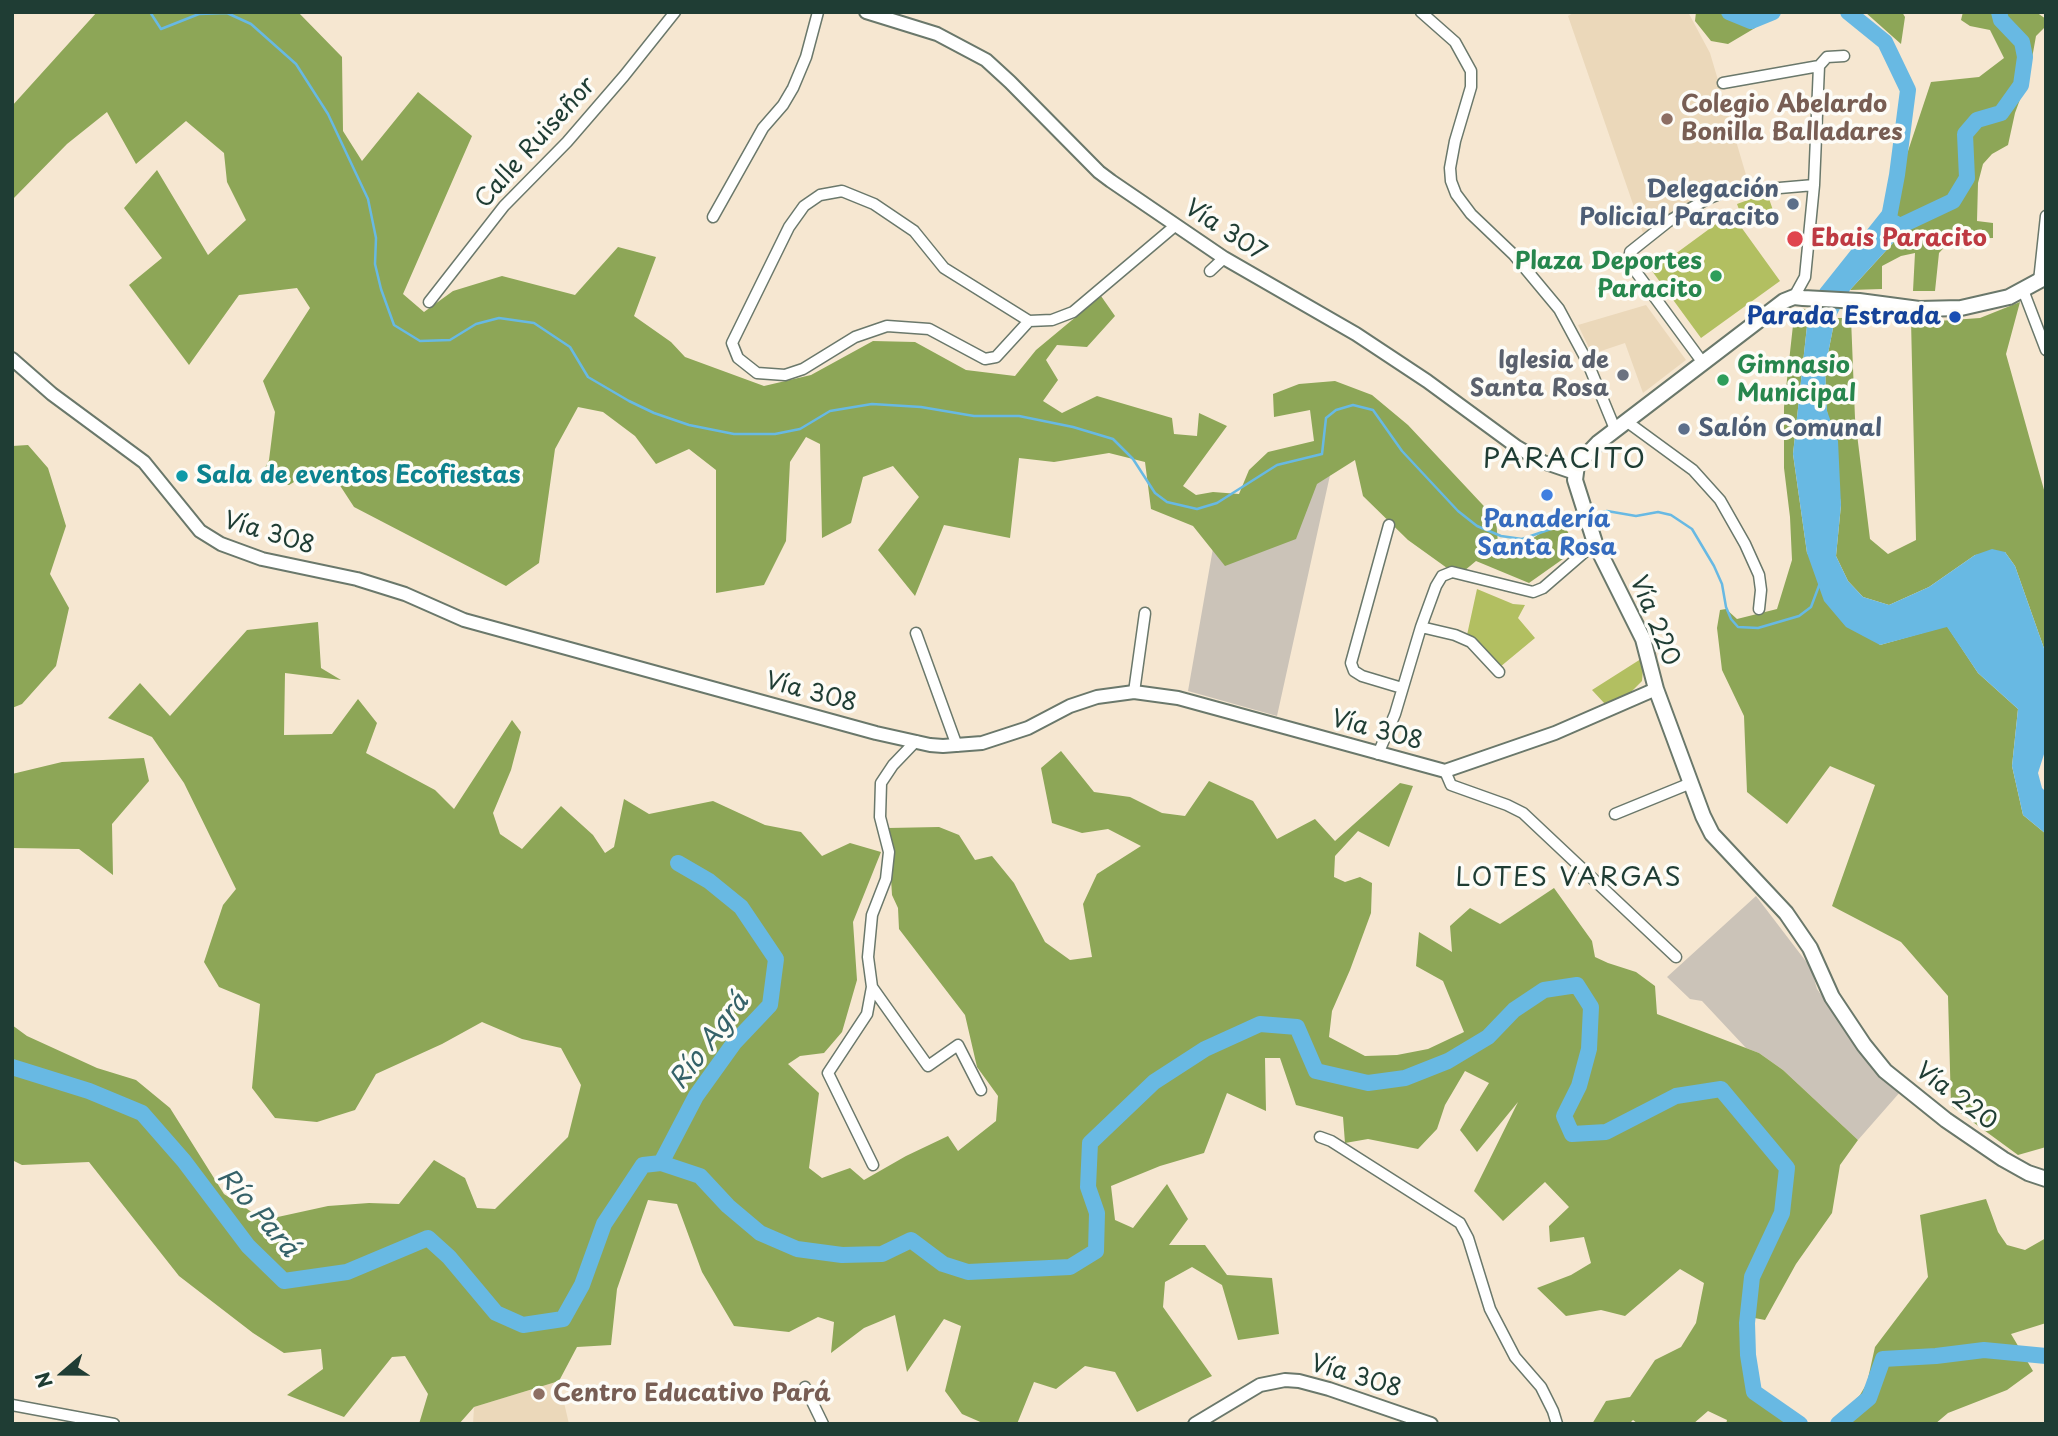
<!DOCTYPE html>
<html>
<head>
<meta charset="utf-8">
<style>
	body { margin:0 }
	#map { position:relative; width:2058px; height:1436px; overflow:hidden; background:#f6e7d1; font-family:"Playpen Sans",sans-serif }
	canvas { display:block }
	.frame { position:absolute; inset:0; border:14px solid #1f3d34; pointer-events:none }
	.north { position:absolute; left:28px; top:1338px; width:70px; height:70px; -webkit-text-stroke:5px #fdfcf7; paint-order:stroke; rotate:250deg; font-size:19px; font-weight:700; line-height:28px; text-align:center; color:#1f3d34 }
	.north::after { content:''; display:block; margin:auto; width:24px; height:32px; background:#1f3d34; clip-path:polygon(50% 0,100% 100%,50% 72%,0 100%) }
</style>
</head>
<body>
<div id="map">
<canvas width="2058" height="1436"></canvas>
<div class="frame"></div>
<div class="north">N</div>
</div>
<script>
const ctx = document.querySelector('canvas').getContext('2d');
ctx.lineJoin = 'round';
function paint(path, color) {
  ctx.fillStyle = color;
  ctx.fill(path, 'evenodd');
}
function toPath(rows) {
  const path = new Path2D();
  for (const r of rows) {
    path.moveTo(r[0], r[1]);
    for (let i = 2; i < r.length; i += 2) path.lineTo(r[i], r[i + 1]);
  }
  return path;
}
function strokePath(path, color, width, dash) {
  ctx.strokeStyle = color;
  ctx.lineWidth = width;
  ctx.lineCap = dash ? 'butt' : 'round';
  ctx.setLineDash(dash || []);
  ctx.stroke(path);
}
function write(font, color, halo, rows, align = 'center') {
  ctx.font = font + ' "Playpen Sans",sans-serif';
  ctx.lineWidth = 7;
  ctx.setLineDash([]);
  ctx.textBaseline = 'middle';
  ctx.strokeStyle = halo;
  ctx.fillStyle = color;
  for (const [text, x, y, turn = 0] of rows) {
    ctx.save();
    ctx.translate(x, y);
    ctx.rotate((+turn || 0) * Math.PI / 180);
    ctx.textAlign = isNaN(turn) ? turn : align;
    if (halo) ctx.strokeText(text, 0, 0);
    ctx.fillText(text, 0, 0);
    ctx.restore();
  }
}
paint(toPath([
	[1575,12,1688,12,1710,53,1749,185,1717,190,1695,199,1643,233,1568,16],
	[1646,305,1686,360,1643,393,1625,343,1592,354,1578,325],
	[559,1381,569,1424,473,1424,474,1407]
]), '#ebd8ba');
paint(toPath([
	[1334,457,1277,716,1188,691,1219,514],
	[1756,896,1811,968,1817,989,1837,1017,1901,1091,1858,1140,1783,1070,1759,1053,1746,1048,1702,1001,1690,999,1667,977]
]), '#cbc3b8');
paint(toPath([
	[1767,193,1774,213,1744,223,1737,204],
	[1731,213,1780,281,1701,338,1652,271],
	[1477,589,1513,604,1525,605,1518,618,1535,638,1500,667,1467,635],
	[1644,657,1642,681,1628,695,1605,704,1592,690]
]), '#b2bf61');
paint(toPath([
	[97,12,298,12,342,57,343,131,362,161,418,92,472,136,403,294,424,312,453,291,502,276,575,295,618,247,656,257,634,316,671,342,685,357,764,386,811,375,873,341,915,342,966,370,1015,376,1036,350,1101,296,1115,316,1087,347,1057,345,1046,360,1058,380,1043,401,1062,413,1097,396,1172,418,1174,434,1197,436,1199,413,1227,426,1183,486,1196,495,1213,492,1239,494,1249,470,1268,452,1314,441,1310,410,1274,417,1273,394,1299,384,1335,381,1372,395,1408,425,1496,519,1498,543,1516,550,1561,519,1572,540,1570,554,1529,583,1476,561,1464,571,1447,568,1408,540,1363,496,1355,460,1317,484,1296,539,1225,566,1193,526,1151,509,1145,462,1109,453,1054,462,1019,458,1010,538,944,525,915,596,878,550,919,497,893,466,863,477,851,523,822,538,820,444,806,437,790,462,786,541,764,585,716,593,716,470,689,449,656,464,635,436,603,412,578,407,555,449,539,563,506,586,354,507,339,484,322,465,289,485,258,481,269,460,275,412,263,381,310,308,297,288,239,295,189,365,129,285,162,258,124,208,157,170,208,255,246,220,227,182,224,153,186,121,136,164,107,112,67,144,12,200,12,106],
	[1696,12,1768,12,1755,28,1728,44,1711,41,1695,21],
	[1865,12,1902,12,1905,17,1901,44],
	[1963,12,2036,12,2046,19,2046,26,2036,36,2029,75,2015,113,2008,145,1992,154,1983,164,1978,183,1977,221,1993,223,1993,238,1952,239,1939,253,1935,291,1913,291,1915,253,1901,256,1882,266,1882,289,1850,290,1893,243,1898,235,1895,223,1888,227,1891,202,1931,82,1979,77,2004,58,1990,30,1970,26,1961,20],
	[2020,302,2006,354,2046,497,2046,654,2015,566,2005,552,1975,555,1929,587,1889,605,1863,597,1848,581,1836,556,1841,505,1827,411,1825,369,1835,318,1851,318,1855,418,1870,539,1888,554,1916,540,1911,320,1938,321,1980,318],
	[1798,308,1812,310,1807,326,1793,454,1807,553,1880,645,1947,626,1978,673,2018,709,2012,766,2023,815,2046,834,2046,1147,2018,1155,1951,1106,1948,996,1901,942,1832,906,1875,785,1830,766,1787,824,1747,792,1744,716,1722,670,1717,628,1720,610,1726,609,1737,619,1777,609,1792,560,1790,517,1784,468,1784,407,1794,316],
	[28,445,48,468,66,526,50,574,69,608,56,666,22,704,12,708,12,446],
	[318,622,321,668,341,680,285,673,284,735,332,734,358,699,377,723,366,753,435,790,454,809,512,720,521,732,511,770,493,813,500,834,522,849,561,806,593,835,605,853,614,847,624,799,649,814,713,801,765,825,801,832,822,856,850,843,881,852,853,922,857,980,842,1032,824,1053,800,1056,788,1064,819,1093,809,1168,822,1178,850,1168,864,1180,906,1156,948,1136,958,1151,996,1121,998,1096,977,1067,965,1015,899,929,898,908,892,895,888,828,939,827,959,835,975,860,992,856,1014,883,1045,942,1070,960,1092,957,1083,904,1097,874,1141,846,1108,829,1082,833,1052,823,1041,768,1061,751,1094,792,1130,797,1162,813,1185,816,1209,781,1253,801,1277,839,1315,819,1335,841,1400,783,1413,786,1389,847,1358,831,1335,856,1334,877,1345,882,1360,877,1372,883,1371,913,1350,970,1332,1011,1329,1037,1365,1056,1397,1055,1428,1049,1464,1032,1443,981,1416,966,1419,932,1452,952,1450,926,1470,908,1500,924,1554,888,1592,941,1595,957,1608,963,1636,972,1655,986,1657,1014,1759,1053,1783,1070,1858,1140,1840,1165,1832,1213,1796,1264,1765,1320,1744,1316,1757,1386,1786,1424,1726,1424,1727,1420,1708,1411,1693,1424,1638,1424,1633,1420,1629,1424,1592,1424,1606,1401,1630,1397,1655,1360,1681,1347,1696,1323,1704,1283,1680,1269,1625,1316,1601,1310,1566,1316,1537,1288,1571,1275,1591,1263,1584,1237,1550,1242,1549,1226,1569,1207,1545,1182,1503,1221,1474,1191,1518,1102,1477,1152,1460,1130,1489,1083,1465,1071,1445,1105,1437,1129,1418,1149,1368,1139,1345,1143,1343,1117,1296,1105,1280,1058,1265,1058,1266,1111,1227,1093,1204,1153,1160,1166,1111,1186,1115,1220,1133,1228,1167,1184,1188,1219,1169,1245,1205,1245,1227,1275,1272,1278,1279,1334,1238,1340,1222,1285,1192,1267,1165,1282,1163,1307,1212,1376,1137,1412,1115,1372,1085,1366,1056,1389,1034,1382,1017,1424,985,1424,962,1414,945,1391,961,1326,944,1319,907,1372,895,1315,864,1328,831,1353,834,1322,818,1317,789,1332,734,1326,702,1272,677,1204,648,1200,617,1289,611,1345,577,1347,559,1381,474,1407,459,1424,419,1424,428,1394,405,1356,392,1357,344,1417,287,1395,323,1369,321,1349,284,1353,253,1333,179,1276,89,1162,22,1165,12,1160,12,1025,27,1036,97,1068,136,1080,170,1108,224,1194,264,1220,328,1206,369,1203,399,1204,434,1160,465,1178,477,1208,495,1209,568,1137,581,1085,561,1048,522,1039,482,1022,442,1044,376,1074,355,1110,317,1122,275,1118,252,1088,260,1004,219,987,204,962,223,905,236,889,184,783,152,737,108,718,140,683,170,716,247,630],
	[144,758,149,781,112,824,113,875,79,849,12,848,12,774,62,762],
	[1986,1199,1998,1232,2007,1245,2025,1250,2046,1238,2046,1323,2011,1334,2033,1371,2007,1390,1948,1413,1935,1424,1833,1424,1860,1395,1867,1383,1875,1347,1928,1277,1920,1215]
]), '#8da657');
paint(toPath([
	[1890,201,1887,227,1895,223,1900,226,1898,235,1893,243,1850,290,1835,318,1825,369,1827,411,1838,441,1841,505,1836,556,1848,581,1863,597,1889,605,1929,587,1975,555,1992,549,2005,552,2015,566,2046,654,2046,748,2038,773,2042,788,2046,792,2046,834,2023,815,2012,766,2018,709,1978,673,1947,627,1880,645,1846,627,1824,601,1807,553,1793,454,1807,326,1820,289]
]), '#68b9e3');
strokePath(toPath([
	[150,12,161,29,199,14,227,13,251,24,296,64,328,114,368,199,376,238,375,264,381,289,394,325,420,341,450,340,476,324,499,318,534,323,570,347,588,377,629,401,654,413,689,425,734,434,775,434,800,429,830,411,872,404,921,407,974,416,1019,416,1073,427,1113,439,1133,459,1155,493,1167,502,1197,509,1217,503,1277,465,1322,454,1326,418,1336,410,1353,405,1373,410,1402,451,1458,511,1477,526,1501,536,1522,539,1580,519],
	[1590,516,1607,511,1636,516,1658,512,1671,515,1692,529,1714,566,1722,584,1726,607,1731,619,1738,627,1758,628,1799,616,1811,607,1820,583]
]), '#68b9e3', 2.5);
strokePath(toPath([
	[1729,12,1751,21,1773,12],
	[1848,12,1885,42,1908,90,1897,175,1887,228],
	[1877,237,1895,223,1900,226,1953,201,1967,178,1965,134,1977,120,2001,113,2021,85,2025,57,2022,42,2001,20,1999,12],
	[12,1067,89,1091,142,1113,184,1161,248,1246,284,1281,347,1272,428,1238,449,1257,496,1313,523,1325,563,1319,582,1285,604,1224,643,1165,661,1163,700,1176,728,1206,760,1233,797,1249,842,1255,882,1254,911,1240,943,1264,968,1272,1070,1267,1096,1251,1097,1213,1088,1187,1090,1143,1154,1082,1205,1049,1260,1024,1297,1027,1316,1071,1368,1083,1405,1078,1448,1061,1488,1037,1514,1010,1544,990,1577,985,1591,1007,1589,1049,1579,1086,1564,1116,1572,1134,1606,1132,1676,1096,1721,1089,1787,1168,1782,1213,1752,1277,1747,1323,1748,1355,1754,1392,1800,1424],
	[661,1163,696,1096,734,1043,770,1005,776,959,741,907,709,881,678,863],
	[1838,1424,1869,1398,1883,1359,1936,1356,1984,1350,2046,1356]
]), '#68b9e3', 16);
const minor = toPath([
	[1421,12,1455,42,1471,71,1471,87,1455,141,1450,168,1451,181,1456,194,1471,214,1514,255,1559,309,1587,361,1615,429],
	[1819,66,1827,57,1844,56],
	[1723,83,1819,66],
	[713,217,763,128,783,105,793,88,806,57,818,12],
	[1210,271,1224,258],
	[2039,281,2046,216],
	[2023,290,2046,350],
	[1794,297,1805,277,1814,185,1819,66],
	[429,302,504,206,567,142,624,76,675,12],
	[1029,321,996,357,985,359,929,329,887,326,855,337,803,369,785,375,757,373,738,358,732,343,789,227,804,206,820,195,842,191,874,204,914,231,944,268,1029,321,1052,320,1073,312,1176,225],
	[1703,363,1631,265,1630,252,1669,221,1707,199,1722,193,1814,185],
	[1626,421,1693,470,1720,500,1745,544,1759,575,1761,590,1759,609],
	[1389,525,1351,663,1354,671,1362,676,1402,688],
	[1421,627,1455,635,1471,642,1499,672],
	[916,633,957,746],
	[1134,692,1145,613],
	[1378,754,1395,714,1421,627,1436,586,1442,576,1452,572,1533,592,1543,588,1595,543],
	[1445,771,1451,785,1507,805,1523,813,1676,957],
	[1615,814,1691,783],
	[872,987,928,1066,958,1045,981,1090],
	[1320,1137,1331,1141,1460,1223,1468,1238,1490,1309,1515,1357,1541,1387,1553,1411,1557,1424],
	[873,1165,828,1073,867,1014,872,987,868,957,872,915,886,879,889,852,880,817,881,783,893,765,916,741],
	[805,1387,823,1424],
	[12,1405,114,1424]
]);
const tertiary = toPath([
	[866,12,937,34,986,60,1010,82,1099,172,1111,181,1224,258,1356,334,1427,381,1517,447,1543,462,1575,473],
	[12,359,52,394,144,462,200,531,221,544,262,559,357,579,405,594,464,620,876,733,930,745,943,746,982,743,1028,728,1070,706,1097,697,1134,692,1178,698,1445,771,1555,733,1656,689],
	[1195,1424,1260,1385,1285,1380,1299,1381,1329,1389,1431,1424]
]);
const secondary = toPath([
	[2046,277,2009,297,1961,308,1919,309,1859,301,1803,298,1794,297,1784,301,1598,443,1577,465,1575,480,1595,543,1643,639,1656,689,1703,816,1712,834,1786,913,1810,948,1832,997,1864,1045,1885,1071,1946,1120,2003,1159,2028,1173,2046,1179]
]);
strokePath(minor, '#6a786b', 13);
strokePath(tertiary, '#6a786b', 16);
strokePath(secondary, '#6a786b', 18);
strokePath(minor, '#fff', 10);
strokePath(tertiary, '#fff', 12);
strokePath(secondary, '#fff', 14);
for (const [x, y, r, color] of [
	[1667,119,7,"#8d6e63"],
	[1793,204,7,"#5c6f8a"],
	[1795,239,9,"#e0444e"],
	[1716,276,7,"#2e9e5b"],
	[1955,317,7,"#1a4fb4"],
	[1623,375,7,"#6b7280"],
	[1723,380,7,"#2e9e5b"],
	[1684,429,7,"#5c6f8a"],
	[182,476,7,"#0f9aa8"],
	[1547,495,7,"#3f7fe0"],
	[539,1394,7,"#8d6e63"]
]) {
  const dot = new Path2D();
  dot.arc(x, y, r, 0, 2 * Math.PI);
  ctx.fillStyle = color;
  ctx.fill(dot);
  strokePath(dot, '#fdfcf7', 2.5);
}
write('bold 24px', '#785e54', '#fdfcf7', [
	["Colegio Abelardo",1681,105],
	["Bonilla Balladares",1681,133],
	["Centro Educativo Pará",553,1394]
], 'left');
write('24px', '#1f3d34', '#fdfcf7', [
	["Calle Ruiseñor",536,143,-48],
	["Vía 307",1225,231,33],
	["Vía 308",269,534,17],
	["Vía 220",1654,621,68],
	["Vía 308",811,693,15],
	["Vía 308",1377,731,15],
	["Vía 220",1956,1097,37],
	["Vía 308",1356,1377,17]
]);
write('bold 24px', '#4e5e75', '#fdfcf7', [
	["Delegación",1779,190],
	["Policial Paracito",1779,218],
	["Salón Comunal",1698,429,"left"]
], 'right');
write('bold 24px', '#be3a42', '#fdfcf7', [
	["Ebais Paracito",1811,239]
], 'left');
write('bold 24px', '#27864d', '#fdfcf7', [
	["Plaza Deportes",1702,262],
	["Paracito",1702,290],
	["Gimnasio",1737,366,"left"],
	["Municipal",1737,394,"left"]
], 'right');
write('bold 24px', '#164399', '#fdfcf7', [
	["Parada Estrada",1941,317]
], 'right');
write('bold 24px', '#5b616d', '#fdfcf7', [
	["Iglesia de",1609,361],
	["Santa Rosa",1609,389]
], 'right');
write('bold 24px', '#0d838f', '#fdfcf7', [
	["Sala de eventos Ecofiestas",196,476]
], 'left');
write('bold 24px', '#366cbe', '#fdfcf7', [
	["Panadería",1547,520],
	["Santa Rosa",1547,548]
]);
ctx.letterSpacing = '2px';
write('26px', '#1f3d34', '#fdfcf7', [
	["LOTES VARGAS",1569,879]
]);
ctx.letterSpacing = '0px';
write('italic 26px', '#356269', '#fdfcf7', [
	["Río Agrá",710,1042,-53],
	["Río Pará",257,1213,49]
]);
ctx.letterSpacing = '2px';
write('28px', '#1f3d34', '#fdfcf7', [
	["PARACITO",1565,460]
]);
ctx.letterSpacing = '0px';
</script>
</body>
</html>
